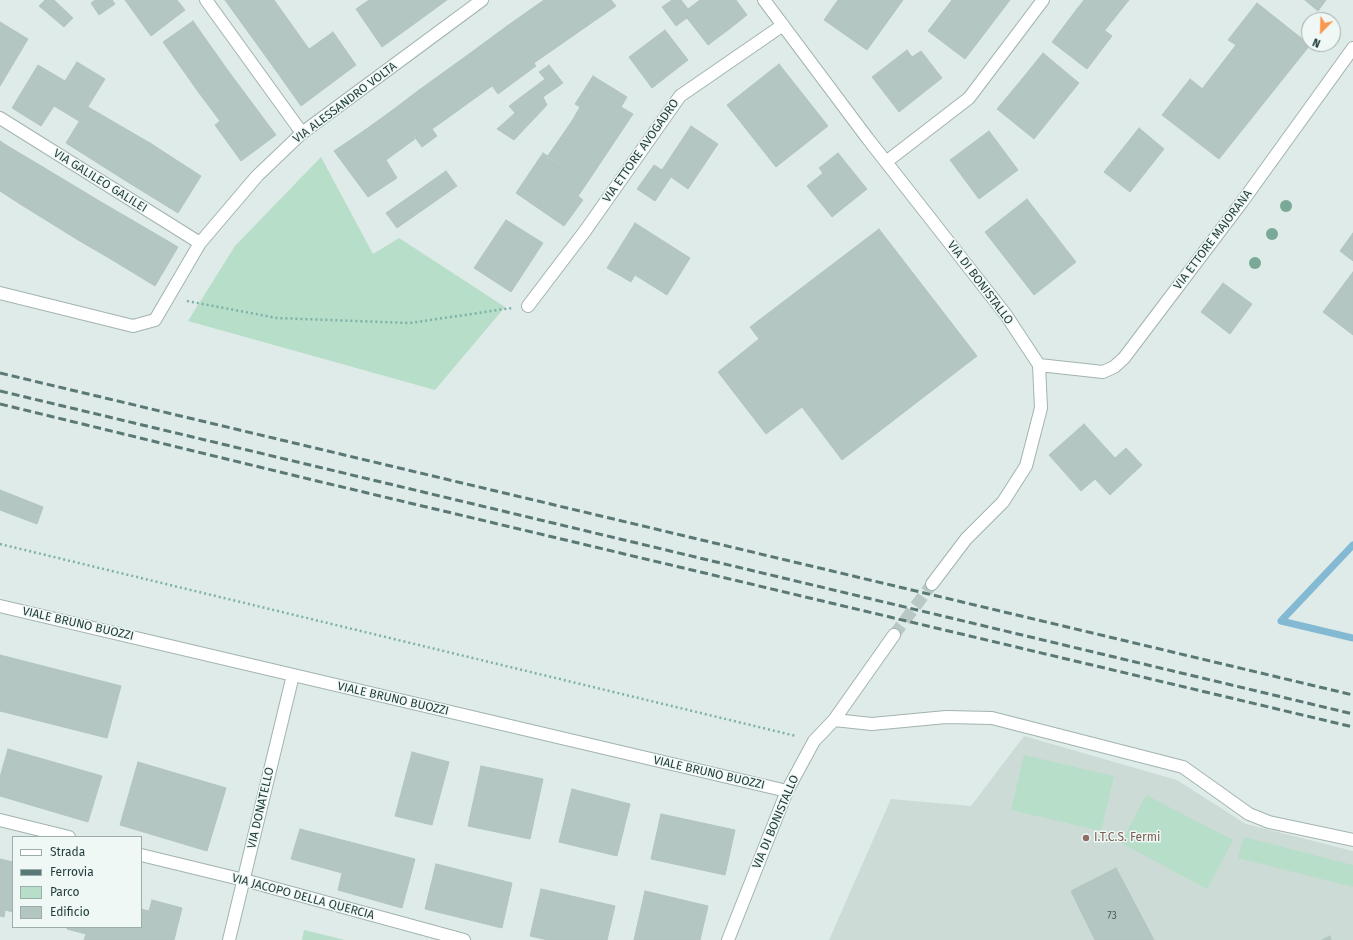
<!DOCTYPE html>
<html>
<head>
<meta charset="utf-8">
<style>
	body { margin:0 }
	#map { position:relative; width:1353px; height:940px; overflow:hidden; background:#dfebe8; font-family:"Fira Sans",sans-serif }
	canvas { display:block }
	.legend { position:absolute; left:12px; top:836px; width:130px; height:92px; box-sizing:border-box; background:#f0f8f5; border:1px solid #9cadaa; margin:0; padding:5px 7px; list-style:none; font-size:12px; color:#1f3c3a }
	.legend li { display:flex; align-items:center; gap:8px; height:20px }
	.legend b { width:20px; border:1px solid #9cadaa }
	.north { position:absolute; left:1301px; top:12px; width:40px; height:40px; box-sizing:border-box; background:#f0f8f5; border:1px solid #9cadaa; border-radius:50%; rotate:203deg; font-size:11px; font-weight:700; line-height:16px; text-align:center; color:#1f3c3a }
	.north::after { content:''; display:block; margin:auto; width:14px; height:18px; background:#f89850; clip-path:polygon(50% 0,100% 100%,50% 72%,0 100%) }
</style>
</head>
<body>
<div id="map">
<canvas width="1353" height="940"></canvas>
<ul class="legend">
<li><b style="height:5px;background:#fff"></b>Strada</li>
<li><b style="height:5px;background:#5a7875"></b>Ferrovia</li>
<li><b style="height:11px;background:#b7dec8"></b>Parco</li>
<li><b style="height:11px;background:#b4c6c2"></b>Edificio</li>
</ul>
<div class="north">N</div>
</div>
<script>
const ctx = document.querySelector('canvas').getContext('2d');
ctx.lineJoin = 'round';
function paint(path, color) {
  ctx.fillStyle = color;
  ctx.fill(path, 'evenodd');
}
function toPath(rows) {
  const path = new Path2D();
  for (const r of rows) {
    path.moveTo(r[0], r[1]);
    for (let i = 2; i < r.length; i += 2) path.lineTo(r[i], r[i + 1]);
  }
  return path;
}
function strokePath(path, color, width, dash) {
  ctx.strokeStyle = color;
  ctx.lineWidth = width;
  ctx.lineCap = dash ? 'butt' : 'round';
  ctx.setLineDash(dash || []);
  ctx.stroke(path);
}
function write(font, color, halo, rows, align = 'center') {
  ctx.font = font + ' "Fira Sans",sans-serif';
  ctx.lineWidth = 3;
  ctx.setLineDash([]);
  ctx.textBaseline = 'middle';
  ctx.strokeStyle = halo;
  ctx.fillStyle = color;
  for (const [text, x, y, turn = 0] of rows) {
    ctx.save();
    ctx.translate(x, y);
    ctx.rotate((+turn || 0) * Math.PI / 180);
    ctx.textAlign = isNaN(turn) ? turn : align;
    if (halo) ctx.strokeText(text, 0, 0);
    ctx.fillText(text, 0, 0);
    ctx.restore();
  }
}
paint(toPath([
	[1024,736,1177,780,1246,824,1353,851,1353,940,829,940,891,799,971,806]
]), '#cddbd7');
paint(toPath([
	[321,157,373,254,399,238,505,307,435,390,188,321,235,246],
	[1024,755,1114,776,1101,831,1011,810],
	[1146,795,1233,840,1207,889,1121,843],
	[1244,837,1353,865,1353,887,1238,858],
	[304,930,345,940,302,940]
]), '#b7dec8');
strokePath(toPath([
	[1281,621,1353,545],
	[1281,621,1353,638]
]), '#84b9d3', 7);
const building = toPath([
	[45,0,54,0,73,18,64,27,39,6,45,0],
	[95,0,112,0,115,4,99,15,91,3,95,0],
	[125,0,177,0,185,10,151,36,125,0],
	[225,0,274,0,309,49,277,72,225,0],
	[369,0,391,0,410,27,382,47,356,9,369,0],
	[391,0,436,0,440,5,410,27,391,0],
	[436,0,447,0,440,5,436,0],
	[544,0,572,0,590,24,534,63,507,26,544,0],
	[572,0,611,0,616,6,590,24,572,0],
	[672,0,681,0,688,9,700,0,705,0,728,30,708,45,687,18,676,26,662,7,672,0],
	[705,0,736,0,747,15,728,30,705,0],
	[838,0,903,0,867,50,824,20,838,0],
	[952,0,1010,0,965,59,928,31,952,0],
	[1084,0,1119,0,1125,5,1105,30,1077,9,1084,0],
	[1119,0,1129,0,1125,5,1119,0],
	[1305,0,1326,0,1318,11,1305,0],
	[1257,3,1310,45,1247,124,1202,89,1236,45,1228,40,1257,3],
	[1077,9,1112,36,1087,69,1052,42,1077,9],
	[193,21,229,72,199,93,163,42,193,21],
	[0,22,28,39,0,86,0,22],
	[507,26,536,66,498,94,469,54,507,26],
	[665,30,688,60,652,88,629,57,665,30],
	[333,32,356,65,301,106,277,72,333,32],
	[907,50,912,57,921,51,942,78,899,112,872,77,907,50],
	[1043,53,1079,83,1058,109,1022,79,1043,53],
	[469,54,492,86,442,122,419,90,469,54],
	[77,62,105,79,79,121,54,106,41,126,12,108,38,65,65,81,77,62],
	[779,64,828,126,776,167,727,105,779,64],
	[549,65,563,83,543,97,547,105,514,140,497,129,515,113,509,106,545,79,539,72,549,65],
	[229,72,276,135,241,161,215,125,220,121,199,93,229,72],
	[593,76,627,97,621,107,633,114,611,147,572,121,580,107,575,104,593,76],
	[1022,79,1058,109,1034,139,997,109,1022,79],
	[1190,79,1247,124,1219,159,1162,115,1190,79],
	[419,90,442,122,432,129,437,136,422,147,394,109,419,90],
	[88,107,150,143,126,181,66,143,88,107],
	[394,109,415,139,386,160,365,130,394,109],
	[572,121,611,147,587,183,547,157,572,121],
	[691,126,718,144,688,189,671,177,655,201,637,189,654,165,662,170,691,126],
	[1139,128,1164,149,1130,192,1104,172,1139,128],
	[365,130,386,160,397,178,368,197,334,151,365,130],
	[989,131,1018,170,979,199,950,160,989,131],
	[0,141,6,145,0,155,0,141],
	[150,143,201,176,178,213,126,181,150,143],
	[6,145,43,167,20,204,0,191,0,155,6,145],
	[543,153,587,183,578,196,583,200,564,226,516,193,543,153],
	[838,153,867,189,832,217,807,186,823,173,819,168,838,153],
	[43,167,101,202,78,240,20,204,43,167],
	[446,171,457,186,397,228,386,213,446,171],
	[1027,199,1076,262,1034,295,985,232,1027,199],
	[101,202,132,220,109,258,78,240,101,202],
	[132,220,178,247,155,286,109,258,132,220],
	[506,220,543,243,511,292,474,268,506,220],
	[635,223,690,258,667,295,635,275,631,282,607,268,635,223],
	[879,229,977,356,842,460,802,407,766,434,718,372,759,339,750,327,879,229],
	[1353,233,1353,261,1340,251,1353,233],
	[1353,272,1353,335,1323,312,1353,272],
	[1223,283,1252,304,1230,334,1201,312,1223,283],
	[1084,424,1115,458,1126,448,1142,465,1110,495,1095,479,1081,491,1049,455,1084,424],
	[0,490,43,507,37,524,0,510,0,490],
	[0,655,121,686,107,738,0,711,0,655],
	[8,749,102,776,88,822,0,796,0,777,8,749],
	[412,752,449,762,432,825,395,816,412,752],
	[138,762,226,788,207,851,120,825,138,762],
	[481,766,543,779,530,839,468,826,481,766],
	[572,789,630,804,617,856,559,842,572,789],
	[661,814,735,830,725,875,651,859,661,814],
	[300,829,415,859,402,908,338,890,342,873,291,859,300,829],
	[0,859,13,862,13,912,5,910,4,917,0,916,0,859],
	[436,864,512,883,502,928,425,909,436,864],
	[1116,868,1154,940,1095,940,1071,891,1116,868],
	[541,889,615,906,607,940,548,940,530,936,541,889],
	[645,891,708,906,700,940,634,940,645,891],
	[152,900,182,908,174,940,84,940,86,934,67,929,67,927,141,927,141,909,149,911,152,900],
	[1330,936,1331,940,1322,940,1330,936]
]);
paint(building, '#b4c6c2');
strokePath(building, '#b1c5c1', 1);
strokePath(toPath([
	[894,635,932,584]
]), '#b9c8c5', 12, [12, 6]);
const minor = toPath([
	[206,0,302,133],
	[764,0,868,139,1006,315,1039,365,1041,408,1026,466,1003,502,966,539,932,584],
	[0,118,200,243],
	[886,162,969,98,1043,0],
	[0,293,133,326,155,320,200,243,257,176,302,133,482,0],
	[528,306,585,231,680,96,783,25],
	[1039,365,1103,372,1114,367,1124,358,1242,202,1353,48],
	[0,606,787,791],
	[834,720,872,724,946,717,992,718,1183,767,1249,814,1269,822,1353,840],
	[0,820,69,837],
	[141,855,244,880,464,940],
	[229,940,293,675],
	[728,940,787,791,814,741,834,720,894,635]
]);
strokePath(minor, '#a2b3b0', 14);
strokePath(toPath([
	[187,301,277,318,410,323,512,308],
	[0,544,796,736]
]), '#7eb0aa', 2.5, [2, 3]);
strokePath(minor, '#fff', 12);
strokePath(toPath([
	[0,373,1353,695],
	[0,391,1353,714],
	[0,404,317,481,1353,727]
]), '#5a7875', 3, [8, 4]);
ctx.fillStyle = '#7aaa97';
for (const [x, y] of [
	[1286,206],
	[1272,234],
	[1255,263]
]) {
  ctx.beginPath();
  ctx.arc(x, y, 6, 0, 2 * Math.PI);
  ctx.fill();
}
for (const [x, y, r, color] of [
	[1086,838,4,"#8d6e63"]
]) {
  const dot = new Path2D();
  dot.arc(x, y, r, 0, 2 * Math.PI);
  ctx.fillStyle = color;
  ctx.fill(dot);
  strokePath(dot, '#f0f8f5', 1.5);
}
write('10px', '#445e5c', null, [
	["73",1112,916]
]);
write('12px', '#1f3c3a', '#f0f8f5', [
	["VIA ALESSANDRO VOLTA",345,103,-37],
	["VIA ETTORE AVOGADRO",641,151,-55],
	["VIA GALILEO GALILEI",100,181,32],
	["VIA ETTORE MAJORANA",1213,240,-53],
	["VIA DI BONISTALLO",980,283,53],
	["VIALE BRUNO BUOZZI",78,624,13],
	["VIALE BRUNO BUOZZI",393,699,13],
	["VIALE BRUNO BUOZZI",709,773,13],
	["VIA DONATELLO",261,808,-77],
	["VIA DI BONISTALLO",776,822,-67],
	["VIA JACOPO DELLA QUERCIA",303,897,15]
]);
write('12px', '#785e54', '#f0f8f5', [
	["I.T.C.S. Fermi",1094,838]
], 'left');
</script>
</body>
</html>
